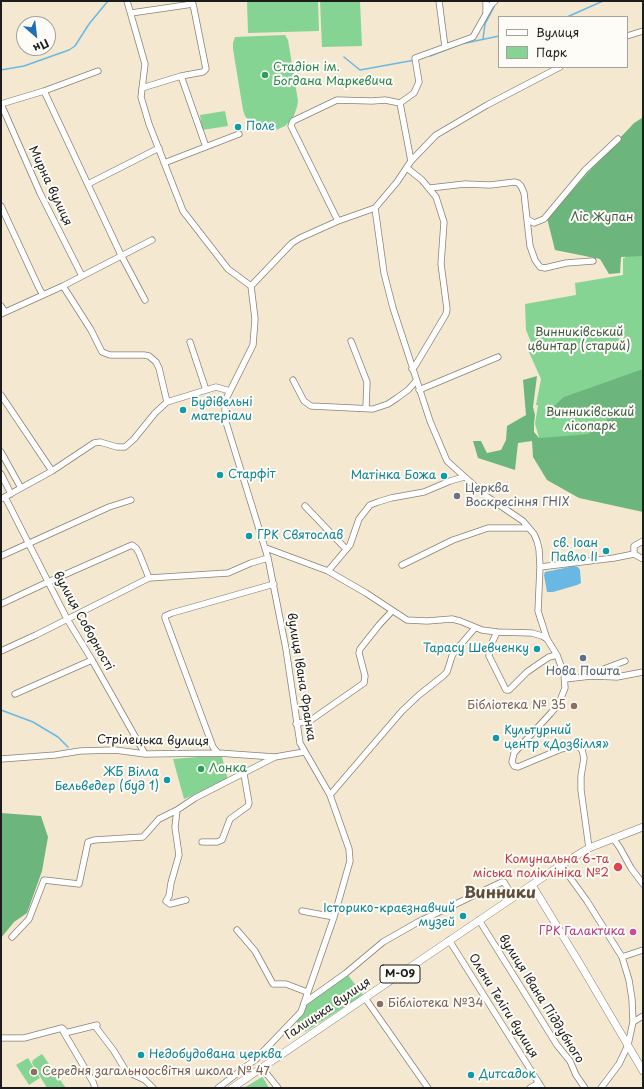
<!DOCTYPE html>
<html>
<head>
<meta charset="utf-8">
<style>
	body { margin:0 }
	#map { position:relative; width:644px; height:1089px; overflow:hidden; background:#f4e8d0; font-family:"Playpen Sans",sans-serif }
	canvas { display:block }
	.frame { position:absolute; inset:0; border:2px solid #1c1c1c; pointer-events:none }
	.legend { position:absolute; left:498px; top:16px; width:130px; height:52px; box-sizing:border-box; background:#fdfcf7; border:1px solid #a3a29f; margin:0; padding:5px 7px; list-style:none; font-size:12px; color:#1c1c1c }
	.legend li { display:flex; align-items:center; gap:8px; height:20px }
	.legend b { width:20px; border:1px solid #a3a29f }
	.north { position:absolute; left:16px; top:16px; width:40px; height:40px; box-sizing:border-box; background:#fdfcf7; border:1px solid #a3a29f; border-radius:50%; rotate:152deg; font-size:11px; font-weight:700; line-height:16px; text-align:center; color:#1c1c1c }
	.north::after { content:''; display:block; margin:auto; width:14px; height:18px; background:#1f6fb2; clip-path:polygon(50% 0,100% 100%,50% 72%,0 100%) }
</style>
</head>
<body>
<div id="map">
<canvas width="644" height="1089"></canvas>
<div class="frame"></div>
<ul class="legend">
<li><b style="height:5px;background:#fff"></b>Вулиця</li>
<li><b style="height:11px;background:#86d493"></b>Парк</li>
</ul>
<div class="north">Пн</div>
</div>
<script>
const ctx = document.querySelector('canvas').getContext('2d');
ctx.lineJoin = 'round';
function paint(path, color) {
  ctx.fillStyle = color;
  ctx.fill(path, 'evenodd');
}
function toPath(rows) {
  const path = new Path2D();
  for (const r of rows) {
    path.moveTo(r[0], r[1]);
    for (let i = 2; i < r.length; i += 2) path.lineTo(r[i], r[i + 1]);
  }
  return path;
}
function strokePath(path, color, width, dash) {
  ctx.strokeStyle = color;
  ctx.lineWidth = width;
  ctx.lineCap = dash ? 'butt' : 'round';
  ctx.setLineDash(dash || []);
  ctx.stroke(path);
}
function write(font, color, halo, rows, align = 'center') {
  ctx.font = font + ' "Playpen Sans",sans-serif';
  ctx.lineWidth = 4;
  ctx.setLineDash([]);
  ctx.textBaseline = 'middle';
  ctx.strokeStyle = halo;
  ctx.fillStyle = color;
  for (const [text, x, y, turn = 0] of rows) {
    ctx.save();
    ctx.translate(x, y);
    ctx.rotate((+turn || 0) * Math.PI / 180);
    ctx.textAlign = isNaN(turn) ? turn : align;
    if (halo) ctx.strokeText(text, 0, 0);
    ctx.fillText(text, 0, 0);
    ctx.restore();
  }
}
paint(toPath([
	[247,1,318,1,319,31,248,33],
	[320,1,360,1,362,46,322,47],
	[285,35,288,40,298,101,297,107,293,118,285,126,274,131,263,130,252,125,245,116,243,110,233,49,233,43,235,37],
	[225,111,228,126,202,130,200,115],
	[643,117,643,510,548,467,535,424,538,405,536,405,541,379,527,348,532,345,526,330,525,304,576,295,575,283,623,275,623,258,625,258,626,243,609,255,588,257,585,242,557,207,586,171,637,121],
	[198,757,222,757,228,780,184,799,173,759],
	[348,975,363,995,305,1032,296,1021,304,1014,306,1005],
	[42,1054,63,1084,66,1088,47,1088,32,1063,33,1060],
	[28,1058,40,1078,29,1085,16,1065],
	[262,1076,269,1088,244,1088,262,1077]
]), '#86d493');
paint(toPath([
	[643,118,643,256,621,257,620,273,609,274,600,259,555,250,547,218,634,123],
	[643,369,643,512,579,498,547,480,533,457,532,441,518,443,515,470,478,458,473,441,481,441,487,453,501,450,506,440,507,426,526,415,523,380,537,376,533,407,535,415,534,424,534,432,539,438,578,435,588,434,607,423,608,410,590,406,562,413,552,420,553,407,564,397],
	[1,813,41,816,48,837,42,871,27,913,14,922,1,938]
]), '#6cb67d');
paint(toPath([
	[574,566,578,567,580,570,581,583,577,585,553,592,547,592,544,575,545,572]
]), '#69b8e3');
strokePath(toPath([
	[567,17,603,1],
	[483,39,485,24,494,7],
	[430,56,461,44,499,36],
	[344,57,360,70,415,60],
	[1,70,24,66,69,50,75,46,89,24,108,1],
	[1,710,33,722,58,737,68,747]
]), '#69b8e3', 1.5);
const minor = toPath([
	[127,1,145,64,141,97,149,124,183,211,228,269,251,286,255,319,253,345,227,397,225,405,225,419,268,558,286,649,300,743,330,795,349,849,350,861,334,917,301,1012,256,1059,218,1088],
	[439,1,445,47],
	[131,13,193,4,206,69,203,72,181,76],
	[486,13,486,1],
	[627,36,643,31],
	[142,88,181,76,206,147],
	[44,91,121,255,145,300],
	[1,104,40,193,82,276],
	[1,104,44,91,98,71],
	[411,161,400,103,414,93,419,82,415,58,473,37,491,5,495,1],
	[164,163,239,134],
	[407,168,422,180,436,197,444,222,441,264,447,309,446,314,415,366,412,369],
	[88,184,159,148],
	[430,188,465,184,490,185,515,182,518,183,521,186,524,193,530,246,535,260,540,267,545,268,566,263,593,261],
	[1,206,39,288,43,295],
	[375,208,384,273,393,308,430,421,447,461,486,496,523,521,534,534,537,541,539,549,540,567,538,611,547,639,557,655,564,674,565,688,559,703,551,713,514,753,512,762,514,766,518,767,561,749,574,746,579,747,582,750,584,758,581,776,581,790,589,848],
	[527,219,534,223,544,219,585,170,618,139],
	[338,221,291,126,292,123,293,121,337,100,372,101,385,100,400,103],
	[63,286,91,330,102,352,110,355,144,355,149,356,156,362,159,368,167,402],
	[251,286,292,243,300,238,338,221,375,208,397,182,411,161,436,135,487,105,560,67],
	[1,306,5,312],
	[1,314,63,286,152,240],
	[351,341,367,382,366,408],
	[190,342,206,390],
	[293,380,304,401,311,406,373,409,388,404,397,398,408,390,416,381],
	[419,390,498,357],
	[1,395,52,471],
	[1,452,21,488],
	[1,474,11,494],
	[5,497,67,619,92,660,145,754],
	[1,499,52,471,94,443,100,442,117,447,125,447,134,439,155,413,167,402,216,387,230,391],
	[305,506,346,549],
	[266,548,328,571,366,593,407,620,427,621,452,619,460,621,482,630,497,632,532,633,542,636,547,639],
	[634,554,643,559],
	[1,556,109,507,131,500],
	[402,565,453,540,488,528,528,528],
	[540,567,614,558,634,554,634,546,643,541],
	[328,571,350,545,359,519,370,505,378,502,391,498,424,492,450,481,464,477],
	[1,604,48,582,132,545,136,548,139,553,149,578],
	[497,632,490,647,489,656,506,690,509,690,527,672,540,663,549,657,557,655],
	[1,651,36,635,149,578,228,573,251,563,268,558],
	[591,676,593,673,625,661],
	[565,679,591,676,617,677,643,672],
	[15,694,92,660],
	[296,724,311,720,364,683,365,676,359,653,360,649,379,625,392,611],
	[218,753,213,747,165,618,165,616,172,613,274,584],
	[1,759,55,755,80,751,115,750,145,754,218,753,275,757,304,752],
	[330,795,402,711,419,695,443,676,447,672,452,656,455,651,475,628],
	[613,838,620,848,631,868,643,884],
	[202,842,217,842,222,840,230,819,248,806,249,803,244,774],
	[561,865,587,901,622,957,629,980,632,999,633,1022,628,1045,619,1064,601,1088],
	[186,900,170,904,166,901,169,896,171,883,179,855,175,827,177,810,195,798,275,757],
	[302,911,334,917],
	[479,920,557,1045,570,1061,576,1075,585,1088],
	[237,930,255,951,273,984,286,984,307,992],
	[12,937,29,919,44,880,79,884,88,842,94,840,143,837,159,819,177,810],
	[449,940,542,1088],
	[622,957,643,950],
	[365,998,428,1088],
	[304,1003,346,973,383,942,418,922,502,882,504,882,513,897],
	[633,1022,643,1016],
	[95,1026,114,1051,126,1071,145,1080,153,1088],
	[63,1031,93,1082,95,1088],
	[1,1038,24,1038,62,1028,66,1032,69,1032,97,1025],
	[262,1068,278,1088],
	[530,1088,539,1083]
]);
const major = toPath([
	[532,885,583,969,643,1071],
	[232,1088,561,865,589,848,643,827]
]);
strokePath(minor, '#888276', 7);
strokePath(major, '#888276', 8);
strokePath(minor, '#fff', 5.5);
strokePath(major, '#fff', 7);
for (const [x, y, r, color] of [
	[265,75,4,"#2e9e5b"],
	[238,127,4,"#0f9aa8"],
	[183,410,4,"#0f9aa8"],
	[220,475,4,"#0f9aa8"],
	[444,476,4,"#0f9aa8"],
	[457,496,4,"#6b7280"],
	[249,536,4,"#0f9aa8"],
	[606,551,4,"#0f9aa8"],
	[537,649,4,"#0f9aa8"],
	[583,658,4,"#5c6f8a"],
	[574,706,4,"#8d6e63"],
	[496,738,4,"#0f9aa8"],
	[201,769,4,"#2e9e5b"],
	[167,780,4,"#0f9aa8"],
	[618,867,5,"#e0444e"],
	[463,916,4,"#0f9aa8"],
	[633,932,4,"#d1479c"],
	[380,1004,4,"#8d6e63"],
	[141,1055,4,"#0f9aa8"],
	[34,1072,4,"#8d6e63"],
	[471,1075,4,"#0f9aa8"]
]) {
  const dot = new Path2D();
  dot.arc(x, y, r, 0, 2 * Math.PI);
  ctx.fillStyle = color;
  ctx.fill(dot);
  strokePath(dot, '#fdfcf7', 1.5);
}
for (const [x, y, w] of [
	[400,974,40]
]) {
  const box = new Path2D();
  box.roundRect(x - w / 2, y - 9, w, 18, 3);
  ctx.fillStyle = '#fdfcf7';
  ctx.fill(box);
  strokePath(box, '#1c1c1c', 1);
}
write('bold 11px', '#1c1c1c', null, [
	["М-09",400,974]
]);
write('12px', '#27864d', '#fdfcf7', [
	["Стадіон ім.",273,68],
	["Богдана Маркевича",273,82],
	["Лонка",209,769]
], 'left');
write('12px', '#0d838f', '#fdfcf7', [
	["Поле",246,127],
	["Будівельні",191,403],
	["матеріали",191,417],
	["Старфіт",228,475],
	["Матінка Божа",436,476,"right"],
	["ГРК Святослав",257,536],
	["св. Іоан",598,544,"right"],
	["Павло ІІ",598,558,"right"],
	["Тарасу Шевченку",529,649,"right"],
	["Культурний",504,731],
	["центр «Дозвілля»",504,745],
	["ЖБ Вілла",159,773,"right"],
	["Бельведер (буд 1)",159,787,"right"],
	["Історико-краєзнавчий",455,909,"right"],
	["музей",455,923,"right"],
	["Недобудована церква",149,1055],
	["Дитсадок",479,1075]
], 'left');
write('12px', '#1c1c1c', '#fdfcf7', [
	["Мирна вулиця",50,186,65],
	["вулиця Соборності",83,621,61],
	["вулиця Івана Франка",301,677,81],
	["Стрілецька вулиця",153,741,1],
	["вулиця Івана Піддубного",541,999,58],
	["Олени Теліги вулиця",503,1006,58],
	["Галицька вулиця",328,1009,-34]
]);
write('12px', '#415c46', '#fdfcf7', [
	["Ліс Жупан",602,218],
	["Винниківський",579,333],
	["цвинтар (старий)",579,347],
	["Винниківський",590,413],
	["лісопарк",590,427]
]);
write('12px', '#5b616d', '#fdfcf7', [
	["Церква",465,489],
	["Воскресіння ГНІХ",465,503]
], 'left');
write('12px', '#4e5e75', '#fdfcf7', [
	["Нова Пошта",583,672]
]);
write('12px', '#785e54', '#fdfcf7', [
	["Бібліотека № 35",566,706,"right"],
	["Бібліотека №34",388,1004],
	["Середня загальноосвітня школа № 47",42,1072]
], 'left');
write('12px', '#be3a42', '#fdfcf7', [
	["Комунальна 6-та",609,860],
	["міська поліклініка №2",609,874]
], 'right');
write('12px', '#b23c85', '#fdfcf7', [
	["ГРК Галактика",625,932]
], 'right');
write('bold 16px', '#604f3a', '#fdfcf7', [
	["Винники",500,894]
]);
</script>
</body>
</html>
